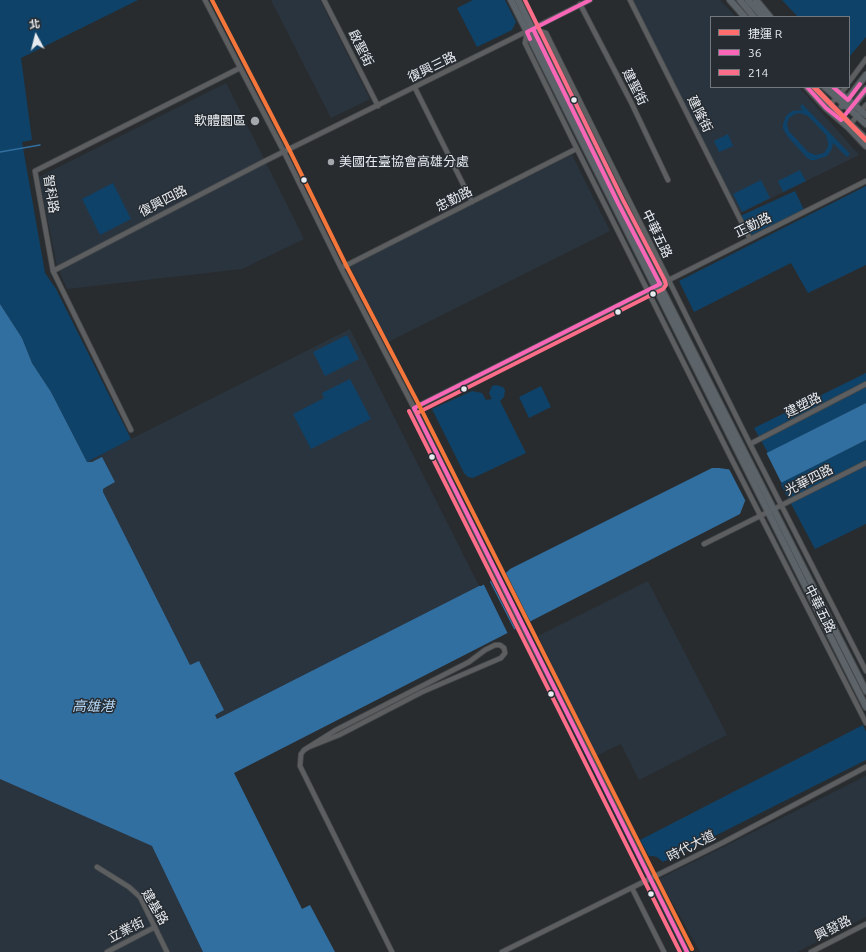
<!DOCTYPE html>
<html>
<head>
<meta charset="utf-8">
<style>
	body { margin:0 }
	#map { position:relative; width:866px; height:952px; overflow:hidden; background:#292c2f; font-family:Ubuntu,"Noto Sans TC",sans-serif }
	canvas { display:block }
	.legend { position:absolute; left:710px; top:16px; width:140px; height:72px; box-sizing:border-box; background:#262c32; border:1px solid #73787e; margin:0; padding:5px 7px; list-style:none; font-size:12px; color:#e7ebef }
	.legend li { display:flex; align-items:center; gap:8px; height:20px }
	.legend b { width:20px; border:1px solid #73787e }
	.north { position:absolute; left:16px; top:16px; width:40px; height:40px; -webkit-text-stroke:3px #262c32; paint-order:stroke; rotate:353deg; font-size:11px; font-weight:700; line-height:16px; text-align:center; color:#e7ebef }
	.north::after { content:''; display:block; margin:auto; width:14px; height:18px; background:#e7ebef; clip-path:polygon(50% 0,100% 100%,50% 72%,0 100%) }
</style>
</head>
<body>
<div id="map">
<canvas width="866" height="952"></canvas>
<ul class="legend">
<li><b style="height:5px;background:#ff6d6d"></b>捷運 R</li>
<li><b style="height:5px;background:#fa66b7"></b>36</li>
<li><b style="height:5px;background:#fb6d88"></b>214</li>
</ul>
<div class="north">北</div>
</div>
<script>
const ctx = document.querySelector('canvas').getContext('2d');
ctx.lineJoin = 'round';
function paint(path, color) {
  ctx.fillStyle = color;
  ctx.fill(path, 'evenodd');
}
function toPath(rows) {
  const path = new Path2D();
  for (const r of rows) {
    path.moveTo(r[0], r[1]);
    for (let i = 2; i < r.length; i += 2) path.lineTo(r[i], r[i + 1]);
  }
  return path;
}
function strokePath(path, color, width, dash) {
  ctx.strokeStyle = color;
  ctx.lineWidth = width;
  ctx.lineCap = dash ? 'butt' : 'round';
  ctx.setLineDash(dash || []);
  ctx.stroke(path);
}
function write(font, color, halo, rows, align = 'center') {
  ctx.font = font + ' Ubuntu,"Noto Sans TC",sans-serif';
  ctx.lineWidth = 3;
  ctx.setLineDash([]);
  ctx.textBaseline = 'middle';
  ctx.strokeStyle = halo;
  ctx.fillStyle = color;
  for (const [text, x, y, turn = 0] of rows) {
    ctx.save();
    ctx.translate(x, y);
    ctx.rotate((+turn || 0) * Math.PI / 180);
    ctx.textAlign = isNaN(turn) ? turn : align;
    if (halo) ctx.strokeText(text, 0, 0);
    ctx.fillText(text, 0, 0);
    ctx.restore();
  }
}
paint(toPath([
	[271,0,320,0,370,99,331,118],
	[632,0,720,0,736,17,711,17,711,87,799,87,859,155,737,215],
	[226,83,304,239,242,269,67,289,57,266,39,177],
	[572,155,610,231,388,342,350,266],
	[350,329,479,586,217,719,215,715,219,713,194,664,190,665,103,492,103,489,93,462,87,462,131,439],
	[648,581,727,735,639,780,621,744,596,756,538,636],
	[866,776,866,917,797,952,700,952,659,879],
	[0,779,152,846,203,952,0,952]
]), '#2a343e');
paint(toPath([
	[0,0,138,0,21,58,32,140,22,142,45,273,56,289,131,439,87,462,51,392,32,363,22,338,0,304],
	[473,0,505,0,516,22,512,30,477,47,457,8],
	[782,0,866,0,866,37,849,57,849,17,798,17],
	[802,104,850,154,847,157,833,143,832,149,827,156,815,160,811,160,807,158,788,137,783,129,783,124,786,116,792,111,803,110,800,107],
	[800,113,808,116,826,135,828,142,828,147,824,153,816,155,808,152,789,131,787,124,789,118,795,114],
	[728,134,733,146,719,152,714,141],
	[800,170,806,181,783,192,778,181],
	[761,180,770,198,742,212,733,194],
	[113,183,131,219,100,235,82,199],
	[866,186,866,265,808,293,791,263,694,312,679,281],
	[795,191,804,210,747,237,738,217],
	[347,335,359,359,325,376,313,352],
	[866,373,866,403,768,453,754,428],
	[350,379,371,419,311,449,293,414,324,398,322,393],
	[496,385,503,387,505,390,504,397,500,401,526,453,473,478,468,477,464,473,432,409,472,391,482,393,486,400,492,399,489,393,492,386],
	[541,386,551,407,529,418,519,397],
	[866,440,866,524,815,549,780,483],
	[863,725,866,732,866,760,663,862,657,857,653,856,649,856,640,840]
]), '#0f4268');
paint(toPath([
	[0,304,22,338,32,363,51,392,87,462,92,462,102,457,115,482,106,487,103,489,103,492,190,665,199,661,224,710,215,715,217,719,479,586,481,586,506,573,510,569,712,468,719,468,733,470,866,403,866,440,745,501,740,514,234,773,302,909,310,905,335,952,203,952,152,846,0,779]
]), '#326fa1');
paint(toPath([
	[766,452,782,484,746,502,728,467,733,468],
	[505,571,531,623,516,630,490,579],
	[489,580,515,631,508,634,483,583]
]), '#292c2f');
strokePath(toPath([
	[0,152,40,145]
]), '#326fa1', 1.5);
const minor = toPath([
	[205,0,284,152,341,268,414,408,523,627,588,753,687,952],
	[324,0,378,106],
	[630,0,750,239],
	[580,4,631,102,668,180],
	[533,29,546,33,750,444,866,671],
	[527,32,525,43,573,141,729,454,866,723],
	[849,82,866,59],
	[415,88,472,202],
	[828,107,846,87],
	[849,126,866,105],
	[341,268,576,149],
	[53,271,265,161,590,0],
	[414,408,866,181],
	[131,430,53,271,35,171,240,68],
	[750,444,866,384],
	[704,544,866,463],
	[309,747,339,735,422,692,501,658,505,653,504,648,500,645,495,645,485,650,469,662,336,730,304,750,301,754,300,766,392,952],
	[97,867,129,887,140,897,167,952],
	[632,888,664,952],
	[107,952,155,927],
	[502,952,724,842,866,767],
	[811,952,866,924]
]);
const major = toPath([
	[511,0,866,707],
	[518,0,618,203,866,691],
	[730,0,745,17],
	[740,0,754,17],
	[748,0,763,17],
	[756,0,770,17],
	[807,87,826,108,848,127,866,146],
	[814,87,830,105,866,139],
	[825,87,866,124],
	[833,87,866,115],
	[842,106,866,75],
	[852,107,866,89]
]);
strokePath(minor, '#45484a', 6);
strokePath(major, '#45484a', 8);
strokePath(minor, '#5c5e60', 4.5);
strokePath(major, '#5c6369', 6);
strokePath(toPath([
	[530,39,527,32,590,0],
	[807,87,826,108,841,120,866,89],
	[833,87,848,100,860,84],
	[414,408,687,952],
	[414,408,660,284,618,203,533,29]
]), '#fa66b7', 4);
strokePath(toPath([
	[409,411,680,952],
	[417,413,663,289,666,285,665,281,623,200,525,0]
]), '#fb6d88', 4);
strokePath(toPath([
	[212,0,289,149,346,265,419,405,692,949]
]), '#f5763a', 4);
strokePath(toPath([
	[814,87,866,140]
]), '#ff6d6d', 5);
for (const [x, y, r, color] of [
	[574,100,3.5,"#e7ebef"],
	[255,121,5,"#a4a8ac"],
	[331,162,4,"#a4a8ac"],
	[304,180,3.5,"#e7ebef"],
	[653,294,3.5,"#e7ebef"],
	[618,312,3.5,"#e7ebef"],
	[464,389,3.5,"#e7ebef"],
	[432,457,3.5,"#e7ebef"],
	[551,694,3.5,"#e7ebef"],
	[651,894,3.5,"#e7ebef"]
]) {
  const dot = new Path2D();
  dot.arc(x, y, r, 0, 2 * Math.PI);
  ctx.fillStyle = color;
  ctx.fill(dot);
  strokePath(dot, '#262c32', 1.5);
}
write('13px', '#e7ebef', '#262c32', [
	["啟聖街",361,48,63],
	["復興三路",432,67,-26],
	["建聖街",635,87,63],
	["建隆街",700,114,63],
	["智科路",51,194,81],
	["忠勤路",454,199,-27],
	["復興四路",163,201,-27],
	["正勤路",753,225,-26],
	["中華五路",657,234,64],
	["建塑路",803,405,-27],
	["光華四路",809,480,-27],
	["中華五路",820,609,63],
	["時代大道",691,846,-27],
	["建基路",155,907,60],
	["興發路",833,928,-27],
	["立業街",126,930,-27]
]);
write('13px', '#e7ebef', '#262c32', [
	["軟體園區",246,121],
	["美國在臺協會高雄分處",339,162,"left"]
], 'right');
write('italic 14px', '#b3d5f3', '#262c32', [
	["高雄港",93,706]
]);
</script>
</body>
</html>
